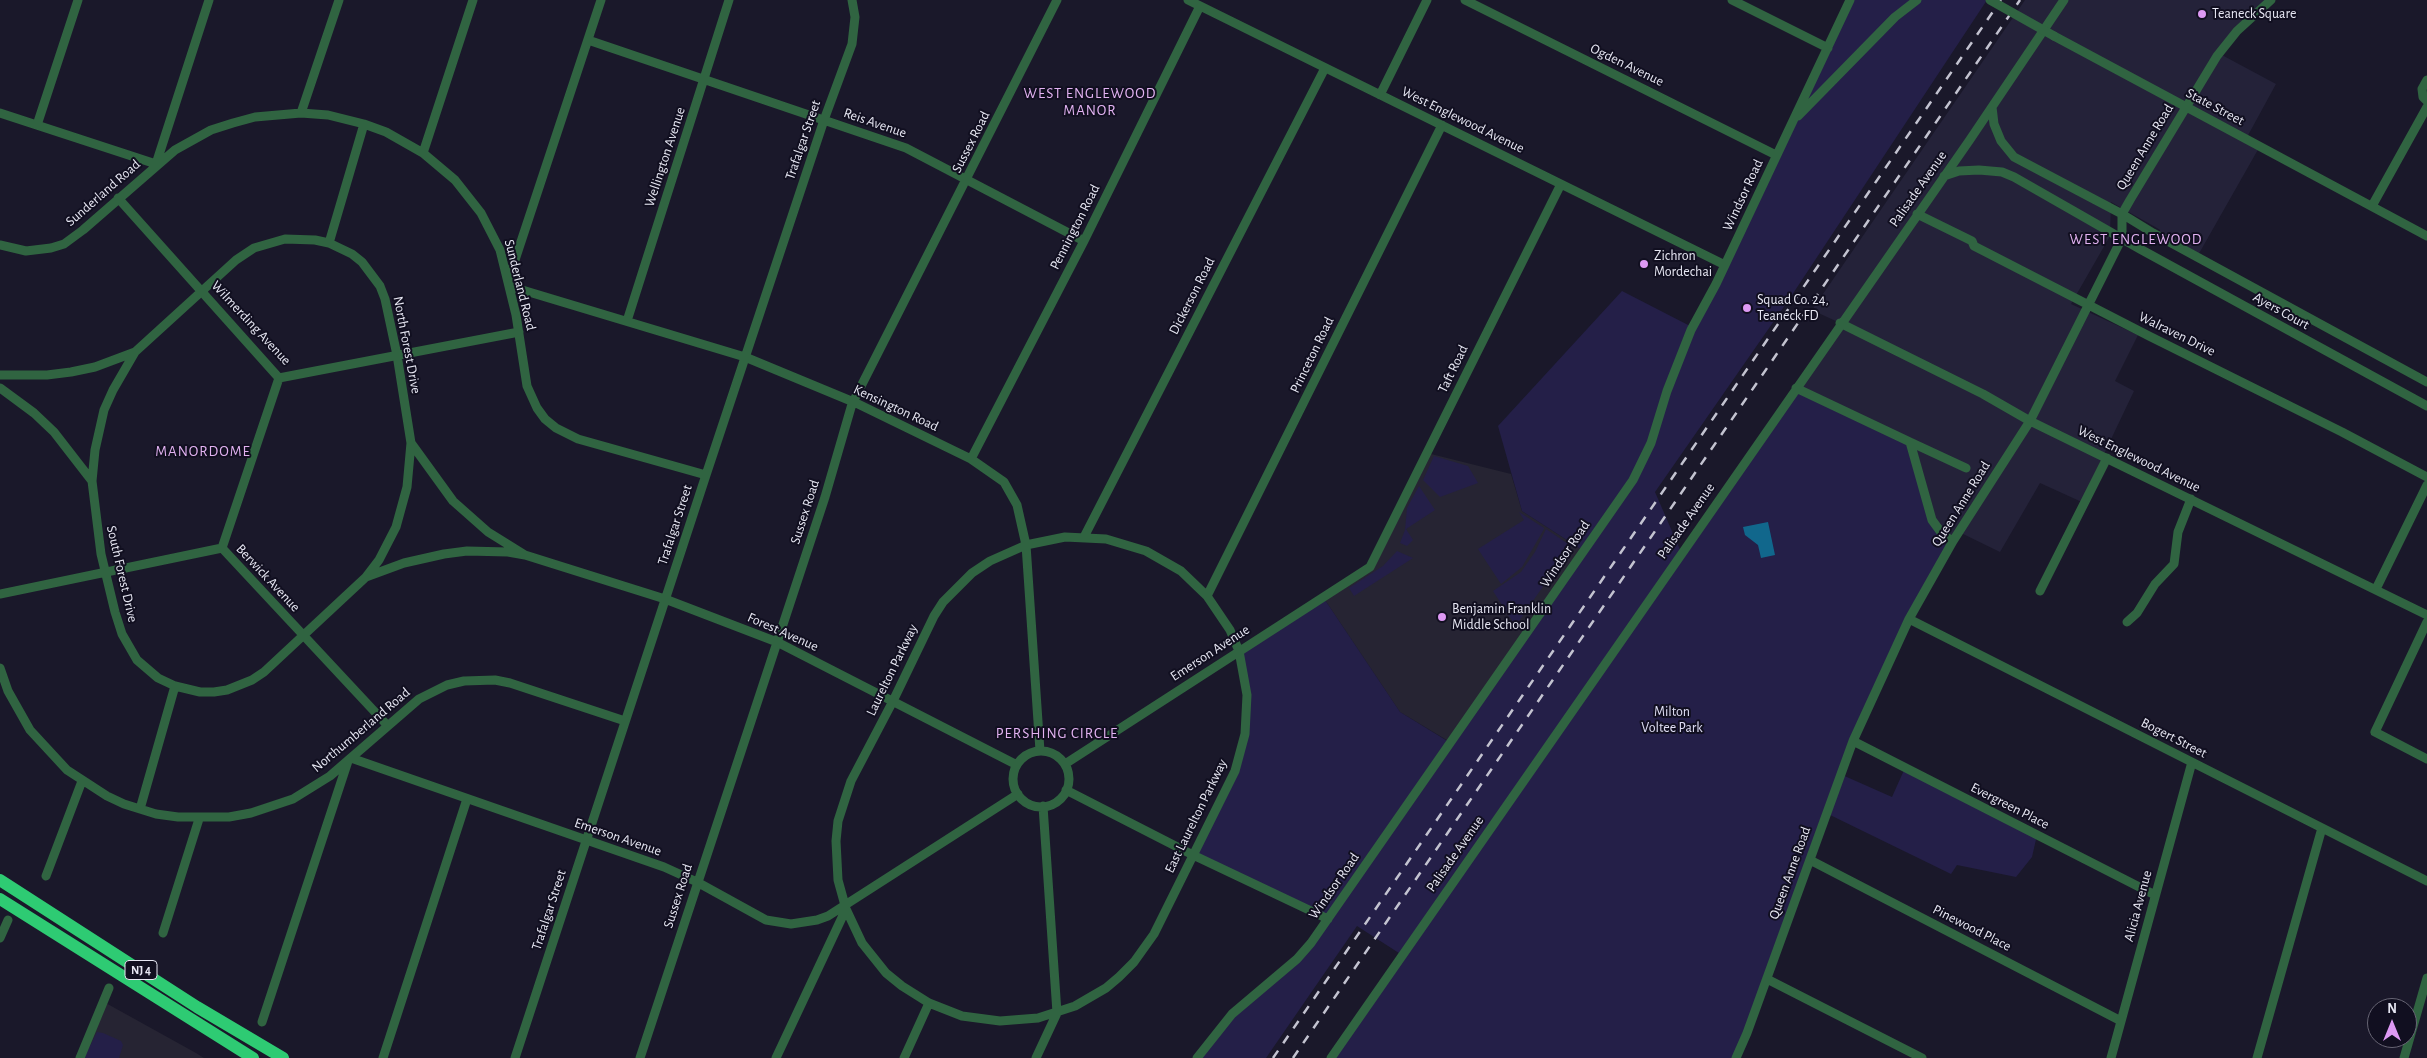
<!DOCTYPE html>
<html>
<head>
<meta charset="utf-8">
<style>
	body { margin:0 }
	#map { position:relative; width:2427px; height:1058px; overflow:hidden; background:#1a182a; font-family:"Alegreya Sans",sans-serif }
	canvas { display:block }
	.north { position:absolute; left:2367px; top:998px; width:50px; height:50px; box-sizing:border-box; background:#110f20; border:1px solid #676574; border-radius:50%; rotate:0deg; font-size:14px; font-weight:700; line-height:20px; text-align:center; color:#e7e7f3 }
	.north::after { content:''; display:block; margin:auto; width:18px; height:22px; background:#dd99f3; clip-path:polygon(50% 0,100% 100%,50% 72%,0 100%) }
</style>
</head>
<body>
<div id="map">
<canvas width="2427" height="1058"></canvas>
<div class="north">N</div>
</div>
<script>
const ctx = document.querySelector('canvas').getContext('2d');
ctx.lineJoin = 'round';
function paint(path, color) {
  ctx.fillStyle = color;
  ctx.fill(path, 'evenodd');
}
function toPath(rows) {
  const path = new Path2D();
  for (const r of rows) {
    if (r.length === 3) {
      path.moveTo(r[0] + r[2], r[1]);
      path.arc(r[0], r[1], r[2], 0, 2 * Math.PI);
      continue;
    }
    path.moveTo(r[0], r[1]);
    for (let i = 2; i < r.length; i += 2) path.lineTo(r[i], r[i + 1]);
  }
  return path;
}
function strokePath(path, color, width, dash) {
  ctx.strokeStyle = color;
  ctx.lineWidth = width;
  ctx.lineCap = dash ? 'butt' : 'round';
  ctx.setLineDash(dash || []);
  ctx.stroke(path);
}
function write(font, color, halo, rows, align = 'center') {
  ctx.font = font + ' "Alegreya Sans",sans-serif';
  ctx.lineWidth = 4;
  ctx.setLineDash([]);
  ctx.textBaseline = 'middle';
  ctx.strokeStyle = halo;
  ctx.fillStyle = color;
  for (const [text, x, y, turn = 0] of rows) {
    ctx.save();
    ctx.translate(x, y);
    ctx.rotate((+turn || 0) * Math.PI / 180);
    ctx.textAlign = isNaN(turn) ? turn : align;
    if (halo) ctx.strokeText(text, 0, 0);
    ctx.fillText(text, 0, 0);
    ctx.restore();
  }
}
paint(toPath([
	[2025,0,2271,0,2220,54,2276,84,2246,139,2260,146,2197,257,2160,237,2160,230,2157,228,2111,202,2110,236,2071,304,2138,335,2115,381,2134,391,2103,456,2084,503,2040,483,2000,552,1959,532,1953,541,1796,388,1840,323,1812,310]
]), '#242239');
paint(toPath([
	[1427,453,1511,474,1522,511,1584,551,1450,742,1400,712,1323,597,1370,567],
	[104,1002,196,1053,204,1058,80,1058]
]), '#262433');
paint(toPath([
	[1850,0,1987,0,1790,298,1655,492,1681,552,1796,388,1910,442,1928,509,1953,541,1909,619,1840,774,1892,797,1905,768,2037,835,2032,857,2016,877,1957,865,1951,874,1826,813,1736,1058,1331,1058,1402,955,1357,926,1266,1058,1197,1058,1217,1031,1280,973,1328,919,1193,855,1235,771,1247,716,1239,651,1323,597,1400,712,1449,742,1584,551,1522,511,1498,426,1622,291,1692,327],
	[1434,456,1468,466,1478,483,1440,497,1423,480],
	[1419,486,1435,510,1406,529,1413,540,1407,546,1400,543,1405,530,1407,508],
	[1519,512,1544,528,1544,529,1522,567,1501,584,1478,549,1524,520],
	[1546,529,1571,546,1517,624,1513,622,1493,591,1521,572,1535,552],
	[1397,551,1413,558,1354,596,1349,588,1383,566],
	[97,1032,103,1033,121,1041,123,1045,119,1058,84,1058]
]), '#241f48');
paint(toPath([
	[1768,522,1775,555,1761,558,1758,545,1745,535,1743,527]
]), '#11678c');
strokePath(toPath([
	[1188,0,1725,265],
	[1465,0,1776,155],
	[1732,0,1828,48],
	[2054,36,2427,236],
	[588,40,906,148,1084,241],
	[2427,80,2422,89,2423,97,2427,101],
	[1380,95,1427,0],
	[1992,107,1994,124,2001,141,2014,157,2122,214,2153,233,2427,382],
	[0,113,156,164,209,0],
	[301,113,339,0],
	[1798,116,1895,17,1917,0],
	[37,125,78,0],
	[423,153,473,0],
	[1944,176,1959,171,1979,170,2002,172,2014,177,2140,249,2427,406],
	[118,198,279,378,519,332],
	[2372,206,2427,107],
	[1917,214,1972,241,1974,246,2149,336,2342,432,2427,477],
	[329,243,364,124],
	[0,245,26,251,51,248,64,244,83,230,175,150,211,130,233,123,255,117,301,113,328,115,364,124,386,132,423,153,455,180,481,213,500,250,516,315,527,386,537,408,545,419,556,428,578,439,706,475],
	[508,281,601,0],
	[509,286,745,357,856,403,971,459,1004,482,1017,505,1026,545,1040,751],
	[627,321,729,0],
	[1840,323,1983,394,2030,421,2427,615],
	[0,375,47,375,71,372,95,367,135,352],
	[0,388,34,413,54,432,92,481],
	[1796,388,1910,442,1932,520,1943,535,1953,541],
	[1910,442,1966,468],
	[971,459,1084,241,1200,6],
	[1065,537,1106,539,1146,551,1181,571,1207,596,1230,630,1239,651,1247,695,1245,734,1235,771,1154,934,1134,962,1119,977,1106,988,1075,1006,1038,1018,1000,1021,962,1016,929,1003,902,986,886,973,862,943,846,909,838,880,836,841,838,821,851,781,893,701,934,616,943,602,972,573,990,561,1026,545,1065,537],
	[1084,537,1325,68],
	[222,548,279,378],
	[525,555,488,532,453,501,411,443,397,355,385,299,380,286,362,262,352,254,329,243,315,240,285,239,254,248,236,260,135,352,113,390,104,410,95,450,92,481,101,554,115,612,122,634,137,660,158,678,175,686,200,692,214,692,227,690,252,680,264,672,366,577,404,563,444,554,467,551,508,552,525,555,665,599,777,642,1017,765],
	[366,577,379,560,396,527,407,487,411,443],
	[2376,589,2427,485],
	[2040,591,2107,458],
	[0,594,222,548,388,726],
	[1207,596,1442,125],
	[1909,619,2427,881],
	[2127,622,2137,613,2155,584,2174,564,2178,532,2191,499],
	[2427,622,2375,732,2427,759],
	[0,668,8,691,30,730,67,770,107,796,124,804,156,814,178,817,229,817,251,813,293,799,330,776,419,699,447,685,464,681,495,680,510,683,625,721],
	[1853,741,2155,895],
	[1041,779,28],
	[351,758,664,867,697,882,766,920,791,924,817,920,828,916,1018,794],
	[1065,764,1370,567,1561,184],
	[1066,790,1193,855,1328,919],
	[140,809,175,686],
	[1810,860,2121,1021],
	[46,876,82,781],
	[163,933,199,819],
	[0,938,8,920],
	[1767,979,1922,1058],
	[262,1022,348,761],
	[80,1058,109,988],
	[383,1058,467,799],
	[515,1058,706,475,824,120,852,44,855,17,852,0],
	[640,1058,825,497,852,404,1057,0],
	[776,1058,846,909],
	[904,1058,929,1003],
	[1036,1058,1057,1013,1043,806],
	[1197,1058,1232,1014,1297,959,1311,943,1633,480,1651,443,1667,391,1691,330,1716,284,1850,0],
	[1331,1058,1969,141,2064,0],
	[1736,1058,1747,1033,1853,741,1909,619,1953,541,2030,421,2122,238,2122,214,2130,200,2217,56,2237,31,2271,0],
	[2111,1058,2192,762],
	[2257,1058,2322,828],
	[2404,1058,2427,978]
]), '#306441', 9);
strokePath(toPath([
	[0,880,197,1007,283,1058],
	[0,899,253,1058]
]), '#2ecb73', 12);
strokePath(toPath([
	[1273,1058,2001,0],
	[1293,1058,2020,0]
]), '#c3c3d0', 2.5, [9, 9]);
strokePath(toPath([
	[1990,0,2054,36]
]), '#306441', 9);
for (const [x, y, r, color] of [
	[2202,14,5,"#dd99f3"],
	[1644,264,5,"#dd99f3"],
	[1747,308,5,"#dd99f3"],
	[1442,617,5,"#dd99f3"]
]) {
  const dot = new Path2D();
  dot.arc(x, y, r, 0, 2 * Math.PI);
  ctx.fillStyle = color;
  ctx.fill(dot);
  strokePath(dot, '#110f20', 2);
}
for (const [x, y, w] of [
	[141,970,32]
]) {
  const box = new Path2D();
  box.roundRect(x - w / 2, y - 9.5, w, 19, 4);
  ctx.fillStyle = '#110f20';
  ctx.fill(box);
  strokePath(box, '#e7e7f3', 1);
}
write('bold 12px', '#e7e7f3', null, [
	["NJ 4",141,970]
]);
write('14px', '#e7e7f3', '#110f20', [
	["Teaneck Square",2212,14],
	["Zichron",1654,256],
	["Mordechai",1654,272],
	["Squad Co. 24,",1757,300],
	["Teaneck FD",1757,316],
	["Benjamin Franklin",1452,609],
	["Middle School",1452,625]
], 'left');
write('14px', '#e7e7f3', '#110f20', [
	["Ogden Avenue",1627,65,26],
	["State Street",2215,107,28],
	["West Englewood Avenue",1463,120,26],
	["Reis Avenue",875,123,19],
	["Trafalgar Street",803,140,-71],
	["Sussex Road",971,142,-63],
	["Queen Anne Road",2145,147,-59],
	["Wellington Avenue",665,157,-72],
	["Palisade Avenue",1918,189,-55],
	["Sunderland Road",103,193,-41],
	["Windsor Road",1743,195,-65],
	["Pennington Road",1075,227,-63],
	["Sunderland Road",520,285,76],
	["Dickerson Road",1192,296,-63],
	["Ayers Court",2281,311,29],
	["Wilmerding Avenue",251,323,47],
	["Walraven Drive",2177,334,26],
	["North Forest Drive",407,345,79],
	["Princeton Road",1312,355,-64],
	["Taft Road",1453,369,-64],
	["Kensington Road",896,408,25],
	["West Englewood Avenue",2139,459,26],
	["Queen Anne Road",1961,504,-58],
	["Sussex Road",805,512,-72],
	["Palisade Avenue",1686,521,-55],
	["Trafalgar Street",675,525,-72],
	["Windsor Road",1565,554,-56],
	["South Forest Drive",122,574,77],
	["Berwick Avenue",268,578,47],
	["Forest Avenue",783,632,24],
	["Emerson Avenue",1210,653,-33],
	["Laurelton Parkway",892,670,-64],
	["Northumberland Road",361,730,-40],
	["Bogert Street",2174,738,27],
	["Evergreen Place",2010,806,27],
	["East Laurelton Parkway",1196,816,-64],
	["Emerson Avenue",618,837,19],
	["Palisade Avenue",1455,854,-55],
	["Queen Anne Road",1790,873,-70],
	["Windsor Road",1334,886,-55],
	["Sussex Road",678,896,-72],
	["Alicia Avenue",2138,906,-75],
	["Trafalgar Street",549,910,-72],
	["Pinewood Place",1972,928,27]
]);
write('14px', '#e0dff5', '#110f20', [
	["Milton",1672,712],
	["Voltee Park",1672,728]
]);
ctx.letterSpacing = '1px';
write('15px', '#e2b2f1', '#110f20', [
	["WEST ENGLEWOOD",1090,93],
	["MANOR",1090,110],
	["WEST ENGLEWOOD",2136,239],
	["MANORDOME",203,451],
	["PERSHING CIRCLE",1057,733]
]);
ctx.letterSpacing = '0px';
</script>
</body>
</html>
